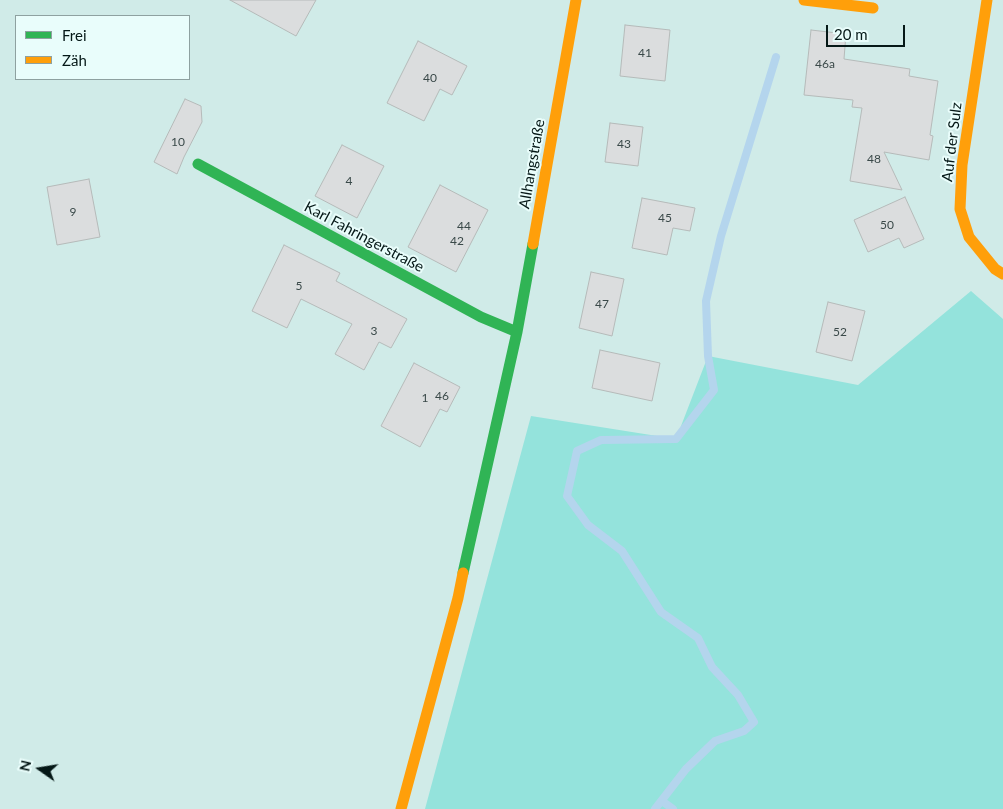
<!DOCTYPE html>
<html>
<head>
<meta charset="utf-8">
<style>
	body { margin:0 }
	#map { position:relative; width:1003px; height:809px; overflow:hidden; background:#d0ebe8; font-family:Lato,sans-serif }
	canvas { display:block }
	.legend { position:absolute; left:15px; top:15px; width:175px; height:65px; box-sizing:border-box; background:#e9fdfb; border:1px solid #8ea1a0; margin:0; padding:6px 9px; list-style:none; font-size:15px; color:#051817 }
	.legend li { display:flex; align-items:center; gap:10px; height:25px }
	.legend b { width:25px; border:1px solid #8ea1a0 }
	.north { position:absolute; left:15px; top:744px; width:50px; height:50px; -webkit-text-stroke:4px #e9fdfb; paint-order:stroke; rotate:283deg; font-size:14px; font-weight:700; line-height:20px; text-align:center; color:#051817 }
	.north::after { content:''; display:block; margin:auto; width:18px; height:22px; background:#051817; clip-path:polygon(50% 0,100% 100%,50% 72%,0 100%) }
	.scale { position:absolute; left:826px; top:25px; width:79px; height:22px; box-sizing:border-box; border:2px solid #051817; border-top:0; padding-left:6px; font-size:15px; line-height:18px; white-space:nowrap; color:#051817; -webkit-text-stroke:4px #e9fdfb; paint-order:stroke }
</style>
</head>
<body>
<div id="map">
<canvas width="1003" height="809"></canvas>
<ul class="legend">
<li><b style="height:6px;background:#30b455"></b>Frei</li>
<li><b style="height:6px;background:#ff9f0a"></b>Zäh</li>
</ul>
<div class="north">N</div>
<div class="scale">20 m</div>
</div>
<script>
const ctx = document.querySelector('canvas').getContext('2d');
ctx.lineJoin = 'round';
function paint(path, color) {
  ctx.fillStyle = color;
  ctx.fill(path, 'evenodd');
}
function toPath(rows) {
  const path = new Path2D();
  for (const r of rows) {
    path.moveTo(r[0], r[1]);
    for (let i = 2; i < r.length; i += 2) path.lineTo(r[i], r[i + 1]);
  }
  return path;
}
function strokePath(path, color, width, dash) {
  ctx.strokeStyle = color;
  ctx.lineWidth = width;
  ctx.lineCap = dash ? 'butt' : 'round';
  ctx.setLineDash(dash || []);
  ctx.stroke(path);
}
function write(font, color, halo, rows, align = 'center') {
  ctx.font = font + ' Lato,sans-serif';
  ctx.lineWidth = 4;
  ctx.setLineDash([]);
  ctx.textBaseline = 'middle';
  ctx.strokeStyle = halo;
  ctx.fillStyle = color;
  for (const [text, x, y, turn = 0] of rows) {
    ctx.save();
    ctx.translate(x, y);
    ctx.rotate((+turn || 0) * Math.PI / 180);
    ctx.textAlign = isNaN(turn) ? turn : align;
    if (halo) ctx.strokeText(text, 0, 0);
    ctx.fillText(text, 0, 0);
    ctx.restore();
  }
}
paint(toPath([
	[971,291,1003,319,1003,809,425,809,531,416,676,439,708,356,858,385]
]), '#94e3dc');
strokePath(toPath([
	[662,801,673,809],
	[655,809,686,769,715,741,744,731,754,722,738,695,712,667,698,638,661,612,622,551,588,525,567,496,577,451,601,440,676,439,714,390,708,356,706,301,721,236,776,57]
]), '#b4d5ed', 8);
const building = toPath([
	[230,0,316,0,296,36,230,0],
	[625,25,670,30,665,81,620,76,625,25],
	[811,30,846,34,844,59,910,69,909,76,938,81,930,135,933,136,929,160,884,152,902,190,850,181,862,108,852,107,853,100,804,95,811,30],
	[418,41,467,66,452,95,440,89,424,121,387,103,418,41],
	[185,99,201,106,202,122,184,157,177,174,154,162,185,99],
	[610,123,643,127,638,166,605,162,610,123],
	[342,145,384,166,357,218,315,196,342,145],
	[89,179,100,237,57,245,47,187,89,179],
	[440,185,488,210,456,272,408,247,440,185],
	[905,197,924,239,904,248,899,238,868,252,854,220,905,197],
	[642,198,695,208,690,231,673,228,667,255,632,248,642,198],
	[284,245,340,273,336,281,407,319,391,348,379,342,364,370,335,354,352,324,301,299,287,328,252,311,284,245],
	[591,272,624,279,612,336,579,328,591,272],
	[828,302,865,311,852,361,816,352,828,302],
	[600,350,660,363,652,401,592,388,600,350],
	[414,363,460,387,447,412,440,409,420,447,381,426,414,363]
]);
paint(building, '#dbddde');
strokePath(building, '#b5bab9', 1);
strokePath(toPath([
	[198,164,481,317,517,332],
	[463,573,517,332,533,244]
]), '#30b455', 11);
strokePath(toPath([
	[804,0,873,8],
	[987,0,962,165,960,209,969,237,995,269,1003,274],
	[533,244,576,0],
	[401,809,458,598,463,573]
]), '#ff9f0a', 11);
write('12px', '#3a4949', null, [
	["41",645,53],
	["46a",825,64],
	["40",430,78],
	["10",178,142],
	["43",624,144],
	["48",874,159],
	["4",349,181],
	["9",73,212],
	["45",665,218],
	["50",887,225],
	["44",464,226],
	["42",457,241],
	["5",299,286],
	["47",602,304],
	["3",374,331],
	["52",840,332],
	["46",442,396],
	["1",425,398]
]);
write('15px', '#051817', '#e9fdfb', [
	["Auf der Sulz",952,142,-83],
	["Allhangstraße",532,164,-80],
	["Karl Fahringerstraße",364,237,28]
]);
</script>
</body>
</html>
